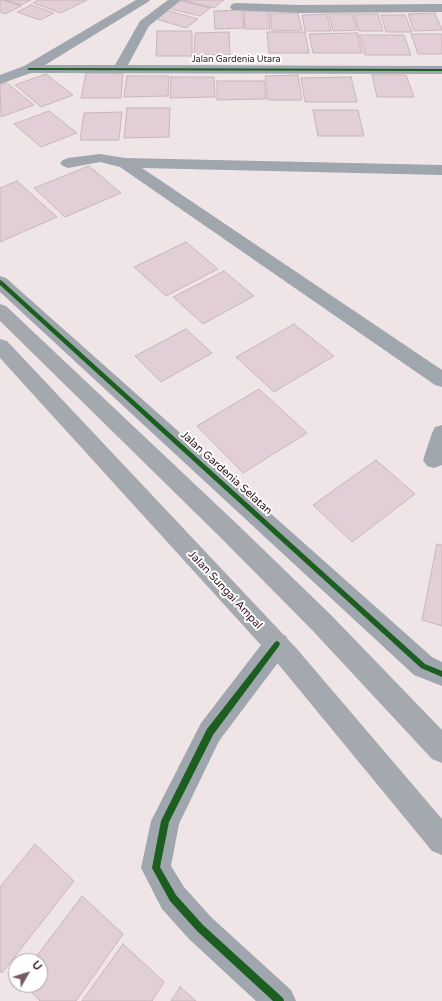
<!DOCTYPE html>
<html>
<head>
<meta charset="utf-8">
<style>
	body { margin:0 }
	#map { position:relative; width:442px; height:1001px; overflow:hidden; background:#f0e5e6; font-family:"Varela Round",sans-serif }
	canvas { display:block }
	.north { position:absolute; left:8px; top:953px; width:40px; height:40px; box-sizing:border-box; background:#fff; border:1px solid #aea1a3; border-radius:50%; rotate:51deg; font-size:11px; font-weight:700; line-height:16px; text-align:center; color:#341319 }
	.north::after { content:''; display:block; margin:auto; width:14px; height:18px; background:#765c61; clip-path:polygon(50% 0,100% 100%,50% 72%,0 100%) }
</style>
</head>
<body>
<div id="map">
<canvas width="442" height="1001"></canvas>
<div class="north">U</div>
</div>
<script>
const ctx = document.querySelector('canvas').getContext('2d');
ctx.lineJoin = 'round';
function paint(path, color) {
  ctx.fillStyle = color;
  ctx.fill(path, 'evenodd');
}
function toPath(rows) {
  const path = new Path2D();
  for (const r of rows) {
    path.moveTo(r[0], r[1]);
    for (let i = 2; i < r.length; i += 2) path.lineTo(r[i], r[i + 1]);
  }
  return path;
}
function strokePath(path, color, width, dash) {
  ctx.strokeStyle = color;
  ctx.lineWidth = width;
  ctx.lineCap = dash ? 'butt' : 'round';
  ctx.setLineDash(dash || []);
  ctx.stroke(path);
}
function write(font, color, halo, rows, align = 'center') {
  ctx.font = font + ' "Varela Round",sans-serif';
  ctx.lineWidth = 4;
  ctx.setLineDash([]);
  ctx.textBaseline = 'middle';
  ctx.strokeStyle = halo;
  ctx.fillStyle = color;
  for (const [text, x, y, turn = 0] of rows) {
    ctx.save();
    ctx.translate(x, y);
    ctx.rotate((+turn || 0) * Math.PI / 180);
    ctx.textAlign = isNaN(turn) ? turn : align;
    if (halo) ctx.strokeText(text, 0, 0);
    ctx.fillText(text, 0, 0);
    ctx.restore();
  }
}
const building = toPath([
	[0,0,4,0,21,6,5,14,0,12,0,0],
	[6,0,31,0,21,5,6,0],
	[38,0,87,0,61,13,33,3,38,0],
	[178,0,210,8,200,16,167,8,178,0],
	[181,0,224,0,214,8,181,0],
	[31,5,54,13,40,20,17,12,31,5],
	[166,10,198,19,186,28,153,18,166,10],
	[242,10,244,28,215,29,214,11,242,10],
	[244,11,268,11,270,29,245,29,244,11],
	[270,13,298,13,302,30,272,31,270,13],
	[435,13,442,30,414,31,408,14,435,13],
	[327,14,331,31,305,31,302,15,327,14],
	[329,14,352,14,357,30,333,31,329,14],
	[354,14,378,14,383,31,359,31,354,14],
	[381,15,405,15,412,32,386,32,381,15],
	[157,31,192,31,192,56,156,56,157,31],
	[229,32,230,55,194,55,195,33,229,32],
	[267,32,305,32,309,53,269,53,267,32],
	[357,33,362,53,313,53,309,34,357,33],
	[411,34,442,34,442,54,418,54,411,34],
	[359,35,404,35,411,55,365,55,359,35],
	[86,73,123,73,121,98,81,98,86,73],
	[46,74,73,95,41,107,15,85,46,74],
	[298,75,302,100,268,100,265,76,298,75],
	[372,75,406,75,414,97,377,97,372,75],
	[127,76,169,76,168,96,124,97,127,76],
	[171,77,214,77,215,97,170,98,171,77],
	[351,77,357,102,305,102,301,78,351,77],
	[217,81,264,81,266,99,217,100,217,81],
	[6,82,34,105,1,117,0,85,6,82],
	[127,108,170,108,169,137,124,138,127,108],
	[313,110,358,110,364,136,318,136,313,110],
	[49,111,77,133,41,147,14,124,49,111],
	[122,112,119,140,80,140,84,113,122,112],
	[89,166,121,193,65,217,34,188,89,166],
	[17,181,57,217,0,242,0,188,17,181],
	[186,242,218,269,166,296,134,267,186,242],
	[224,271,254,296,203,324,173,297,224,271],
	[294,324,334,356,274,392,236,357,294,324],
	[186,329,212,353,161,382,135,356,186,329],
	[259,389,307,433,243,473,197,426,259,389],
	[376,460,415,494,352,542,313,505,376,460],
	[437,544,442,545,442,626,422,620,437,544],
	[35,844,74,881,2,973,0,971,0,887,35,844],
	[82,896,123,934,76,1001,40,1001,25,985,40,985,40,961,33,961,82,896],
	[123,944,164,982,152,1001,82,1001,123,944],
	[180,987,196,1001,171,1001,180,987]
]);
paint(building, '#e2ced6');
strokePath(building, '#c8b5bc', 1);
paint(toPath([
	[136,0,150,0,148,2,45,65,115,65,140,21,168,0,181,0,149,26,128,65,442,66,442,74,31,73,0,84,0,75,24,66,136,0],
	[236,3,300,5,442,4,442,12,300,13,232,10,230,7,232,4,236,3],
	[100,154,125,158,442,165,442,175,142,168,442,370,442,387,435,385,120,167,100,162,68,168,63,166,60,163,63,160,68,158,100,154],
	[0,276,6,278,432,657,442,662,442,686,414,675,0,292,0,276],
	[442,425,442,465,434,468,427,466,423,460,432,433,435,427,442,425],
	[277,632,286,636,289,644,286,652,219,741,179,824,171,866,184,887,211,917,291,990,296,1001,256,1001,189,939,162,909,141,868,151,821,201,723,268,636,277,632]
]), '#a0a6ae');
paint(toPath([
	[0,304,6,306,237,524,331,615,442,730,442,763,432,759,313,631,221,538,0,321,0,304],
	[0,339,7,341,297,649,442,819,442,855,432,851,279,665,0,358,0,339]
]), '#a4a8af');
paint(toPath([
	[28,68,442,69,442,71,29,70,28,70,28,68],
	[0,280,2,281,425,664,442,671,442,677,421,668,0,285,0,280],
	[277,641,279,642,280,644,279,646,213,735,169,822,160,867,176,895,203,925,283,998,284,1001,273,1001,197,931,170,901,152,868,161,821,207,729,275,642,277,641]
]), '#1b5e20');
write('9px', '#341319', '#fff', [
	["Jalan Gardenia Utara",236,60]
]);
write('11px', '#341319', '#fff', [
	["Jalan Gardenia Selatan",226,473,42],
	["Jalan Sungai Ampal",225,590,47]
]);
</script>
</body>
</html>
